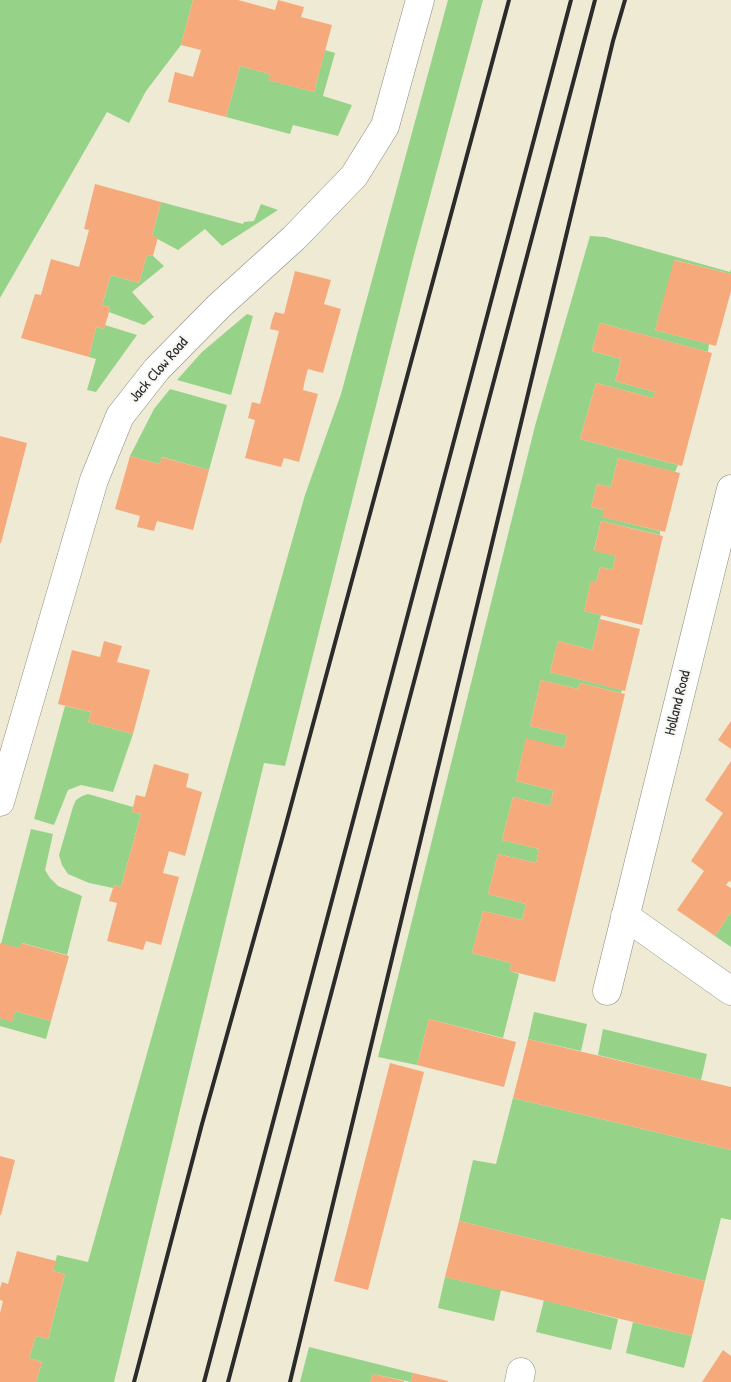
<!DOCTYPE html>
<html>
<head>
<meta charset="utf-8">
<style>
	body { margin:0 }
	canvas { display:block; background:#eeead4 }
</style>
</head>
<body>
<canvas width="731" height="1382"></canvas>
<script>
const ctx = document.querySelector('canvas').getContext('2d');
ctx.lineJoin = 'round';
function paint(path, color) {
  ctx.fillStyle = color;
  ctx.fill(path, 'evenodd');
}
function toPath(rows) {
  const path = new Path2D();
  for (const r of rows) {
    path.moveTo(r[0], r[1]);
    for (let i = 2; i < r.length; i += 2) path.lineTo(r[i], r[i + 1]);
  }
  return path;
}
function strokePath(path, color, width, dash) {
  ctx.strokeStyle = color;
  ctx.lineWidth = width;
  ctx.lineCap = dash ? 'butt' : 'round';
  ctx.setLineDash(dash || []);
  ctx.stroke(path);
}
function write(font, color, halo, rows, align = 'center') {
  ctx.font = font + ' "Patrick Hand",sans-serif';
  ctx.lineWidth = 4;
  ctx.setLineDash([]);
  ctx.textBaseline = 'middle';
  ctx.strokeStyle = halo;
  ctx.fillStyle = color;
  for (const [text, x, y, turn = 0] of rows) {
    ctx.save();
    ctx.translate(x, y);
    ctx.rotate((+turn || 0) * Math.PI / 180);
    ctx.textAlign = isNaN(turn) ? turn : align;
    if (halo) ctx.strokeText(text, 0, 0);
    ctx.fillText(text, 0, 0);
    ctx.restore();
  }
}
paint(toPath([
	[0,0,193,0,181,45,146,91,129,123,107,112,0,298],
	[448,0,483,0,414,255,285,766,264,763,114,1382,36,1382,42,1362,29,1358,36,1336,48,1339,65,1274,53,1271,57,1255,88,1262,305,495,341,394],
	[325,50,335,53,323,96,352,105,338,136,293,125,290,134,226,117,240,66,270,74,269,80,314,92],
	[161,202,243,224,244,222,254,221,261,204,278,210,222,246,205,229,178,250,152,236],
	[590,236,605,237,730,272,731,269,731,274,675,260,655,330,709,344,708,352,600,323,592,351,621,359,615,381,655,392,653,398,596,383,580,439,678,465,675,472,618,458,611,487,597,484,591,507,604,510,603,517,660,531,660,535,601,521,594,550,616,556,612,570,600,567,596,583,591,582,584,611,601,615,592,650,558,641,550,672,622,690,621,693,580,683,578,689,541,680,530,726,567,735,566,740,564,748,526,739,516,781,553,790,552,798,550,806,513,797,502,840,539,849,536,863,498,854,488,894,526,904,522,920,483,911,472,953,511,963,510,971,519,974,503,1038,429,1019,417,1065,378,1057,535,426],
	[147,255,153,256,164,266,132,292,154,317,144,325,109,312,110,307,102,305,111,275,139,283],
	[247,314,253,316,231,395,177,380,202,352],
	[105,325,137,335,96,392,87,390,96,359,89,357,96,327,104,329],
	[170,389,227,405,209,470,162,457,160,464,130,456,154,409],
	[65,706,91,712,88,722,133,734,113,792,81,785,68,790,54,825,34,819],
	[88,794,133,807,132,812,141,814,121,887,114,885,113,888,89,883,68,874,62,865,59,855,73,807,76,800,82,796],
	[31,829,53,834,45,870,50,878,58,886,82,896,67,955,22,943,20,948,1,944],
	[731,912,731,947,715,936],
	[15,1011,51,1021,46,1039,0,1026,0,1018,12,1021],
	[534,1012,587,1024,581,1051,528,1039],
	[603,1029,707,1054,701,1080,598,1055],
	[513,1098,731,1150,731,1220,721,1218,705,1281,459,1221,473,1160,496,1164],
	[445,1277,501,1290,494,1321,438,1308],
	[544,1300,618,1319,611,1350,536,1332],
	[633,1322,692,1336,684,1368,626,1353],
	[309,1347,413,1373,411,1382,373,1374,370,1382,300,1382]
]), '#96d388');
paint(toPath([
	[193,0,238,0,275,10,278,0,304,7,301,17,332,25,314,92,268,80,270,74,240,66,226,117,168,102,175,72,193,77,201,50,181,45],
	[95,184,161,202,152,236,158,237,153,256,147,255,139,283,111,275,102,305,110,307,109,312,104,329,96,327,89,357,21,338,35,294,41,295,51,259,79,267,89,230,84,229],
	[674,260,731,274,731,291,716,346,655,330],
	[295,271,331,280,324,304,341,309,323,373,308,369,305,380,303,390,318,394,299,462,284,458,281,467,245,458,255,420,248,418,252,402,260,404,279,331,270,329,272,320,275,312,284,314],
	[600,323,712,353,682,466,580,439,596,383,653,398,655,392,615,381,621,359,592,351],
	[0,436,27,443,1,543,0,543],
	[130,456,160,464,161,457,209,470,193,530,157,521,154,531,137,527,140,516,115,509],
	[618,458,680,473,665,532,602,517,604,510,591,507,597,484,611,487],
	[601,521,663,536,642,625,584,611,591,581,596,583,600,567,612,570,616,556,594,551],
	[600,619,640,629,625,691,550,672,558,641,592,650],
	[104,641,122,646,117,662,150,670,133,734,88,722,91,712,58,704,72,650,100,657],
	[541,680,578,689,580,683,625,694,555,982,510,971,511,963,472,953,483,911,522,920,526,904,488,894,498,854,536,863,539,849,502,840,513,797,550,806,552,798,553,790,516,781,526,738,564,748,566,740,567,735,530,726],
	[731,721,731,749,718,740],
	[731,761,731,882,729,881,726,885,731,888,731,912,715,936,677,910,704,871,691,861,723,813,705,800],
	[154,764,189,774,186,787,202,792,185,856,169,851,163,873,179,877,161,945,146,941,143,950,107,941,117,903,109,901,113,888,114,885,121,887,141,814,132,812,133,807,136,795,145,797],
	[0,943,20,948,21,943,69,956,51,1021,15,1011,12,1022,0,1018],
	[429,1019,516,1042,504,1087,417,1065],
	[528,1039,731,1087,731,1150,513,1098],
	[390,1063,424,1072,368,1290,334,1281],
	[0,1156,15,1160,1,1215,0,1215],
	[459,1221,705,1281,692,1336,445,1277],
	[17,1251,56,1261,53,1271,65,1274,48,1339,36,1336,29,1358,42,1362,36,1382,0,1382,0,1313,3,1301,0,1300,0,1288,2,1282,8,1284],
	[723,1350,731,1356,731,1382,702,1382],
	[413,1373,448,1381,448,1382,411,1382],
	[373,1374,404,1381,404,1382,370,1382]
]), '#f6aa7c');
const minor = toPath([
	[0,802,94,480,120,416,157,369,219,306,294,238,354,176,385,126,420,0],
	[625,916,731,991],
	[607,991,731,489],
	[519,1382,521,1372]
]);
strokePath(minor, '#8c8a80', 29);
strokePath(minor, '#fff', 28);
strokePath(toPath([
	[134,1382,202,1124,283,835,509,0],
	[204,1382,571,0],
	[228,1382,595,0],
	[290,1382,613,41,625,0]
]), '#2b2b2b', 4);
write('15px', '#2b2b2b', '#f6f6f2', [
	["Jack Clow Road",159,370,-49],
	["Holland Road",678,703,-76]
]);
</script>
</body>
</html>
